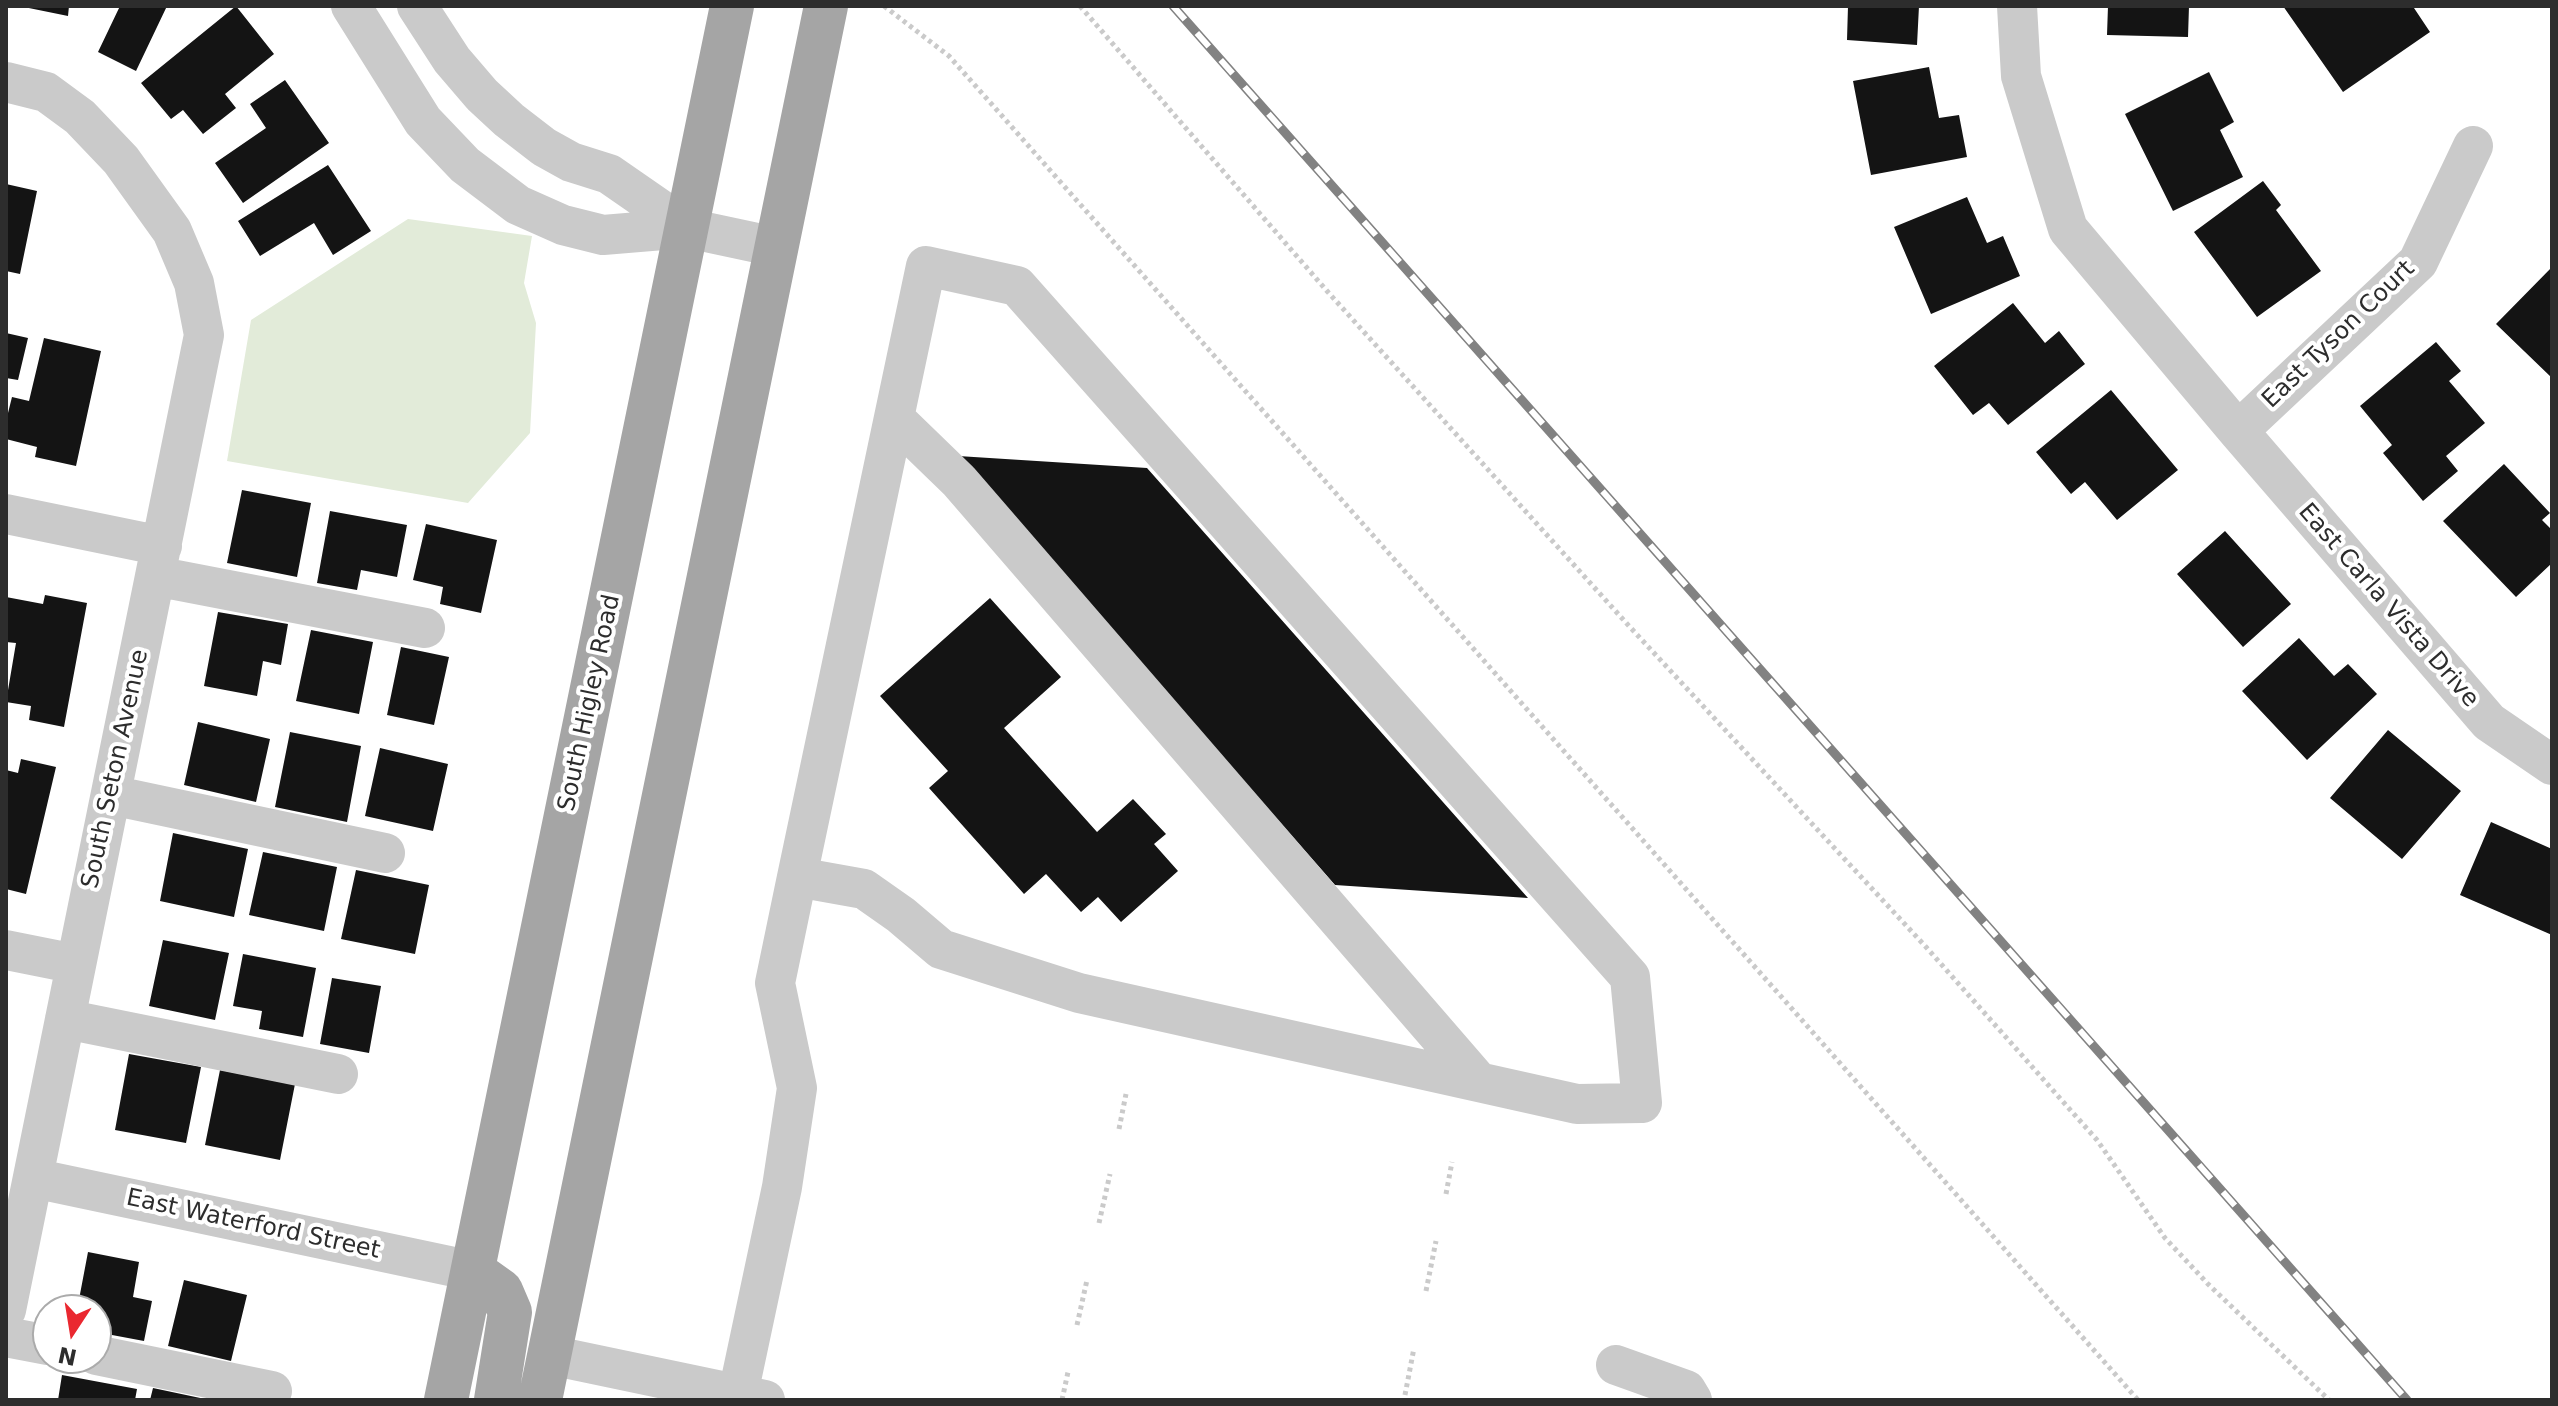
<!DOCTYPE html>
<html>
<head>
<meta charset="utf-8">
<style>
	body { margin:0 }
	#map { position:relative; width:2558px; height:1406px; overflow:hidden; background:#fff; font-family:"DejaVu Sans",sans-serif }
	canvas { display:block }
	.frame { position:absolute; inset:0; border:8px solid #2d2d2d; pointer-events:none }
	.north { position:absolute; left:32px; top:1294px; width:80px; height:80px; box-sizing:border-box; background:#fff; border:2px solid #ababab; border-radius:50%; rotate:192deg; font-size:22px; font-weight:700; line-height:32px; text-align:center; color:#2d2d2d }
	.north::after { content:''; display:block; margin:auto; width:28px; height:36px; background:#ea2830; clip-path:polygon(50% 0,100% 100%,50% 72%,0 100%) }
</style>
</head>
<body>
<div id="map">
<canvas width="2558" height="1406"></canvas>
<div class="frame"></div>
<div class="north">N</div>
</div>
<script>
const ctx = document.querySelector('canvas').getContext('2d');
ctx.lineJoin = 'round';
function paint(path, color) {
  ctx.fillStyle = color;
  ctx.fill(path, 'evenodd');
}
function toPath(rows) {
  const path = new Path2D();
  for (const r of rows) {
    path.moveTo(r[0], r[1]);
    for (let i = 2; i < r.length; i += 2) path.lineTo(r[i], r[i + 1]);
  }
  return path;
}
function strokePath(path, color, width, dash) {
  ctx.strokeStyle = color;
  ctx.lineWidth = width;
  ctx.lineCap = dash ? 'butt' : 'round';
  ctx.setLineDash(dash || []);
  ctx.stroke(path);
}
function write(font, color, halo, rows, align = 'center') {
  ctx.font = font + ' "DejaVu Sans",sans-serif';
  ctx.lineWidth = 8;
  ctx.setLineDash([]);
  ctx.textBaseline = 'middle';
  ctx.strokeStyle = halo;
  ctx.fillStyle = color;
  for (const [text, x, y, turn = 0] of rows) {
    ctx.save();
    ctx.translate(x, y);
    ctx.rotate((+turn || 0) * Math.PI / 180);
    ctx.textAlign = isNaN(turn) ? turn : align;
    if (halo) ctx.strokeText(text, 0, 0);
    ctx.fillText(text, 0, 0);
    ctx.restore();
  }
}
paint(toPath([
	[408,219,532,236,524,283,536,323,530,433,468,503,227,461,251,320]
]), '#e2ebd9');
paint(toPath([
	[19,6,69,6,68,16],
	[120,6,167,6,136,71,98,52],
	[236,6,274,54,225,94,236,108,203,134,183,110,171,119,141,83],
	[1848,6,1919,6,1917,45,1847,40],
	[2108,6,2189,6,2188,37,2107,35],
	[2283,6,2417,6,2414,8,2430,32,2343,92],
	[1929,67,1939,118,1959,115,1967,157,1871,175,1853,81],
	[2209,72,2234,122,2220,130,2243,177,2173,211,2125,114],
	[285,80,329,143,243,203,215,163,266,128,250,104],
	[328,165,371,231,333,255,314,223,260,256,238,221],
	[2263,181,2281,205,2276,210,2321,271,2257,317,2194,232],
	[6,184,37,191,20,274,6,271],
	[1967,197,1987,243,2003,236,2020,276,1931,314,1894,227],
	[2552,267,2552,378,2496,324],
	[2013,303,2045,343,2059,331,2085,364,2008,425,1989,403,1973,415,1934,366],
	[6,333,28,338,18,380,6,378],
	[44,338,101,351,76,466,35,457,37,447,6,439,6,421,12,397,29,401],
	[2436,342,2461,371,2449,381,2485,423,2446,456,2458,471,2423,501,2383,453,2392,445,2360,406],
	[2111,390,2178,470,2117,520,2085,482,2071,494,2036,452],
	[958,456,1147,468,1528,898,1335,885],
	[2504,464,2550,513,2542,520,2552,530,2552,563,2516,597,2443,521],
	[242,490,311,503,297,577,227,563],
	[330,511,407,525,397,577,361,570,357,590,317,583],
	[426,524,497,540,481,613,440,604,443,587,413,580],
	[2225,531,2291,604,2243,647,2177,574],
	[45,595,87,603,64,727,29,720,31,706,6,702,16,643,6,642,6,597,43,604],
	[990,598,1061,677,1004,728,1097,832,1133,799,1166,834,1154,844,1178,871,1121,922,1098,897,1081,912,1046,874,1024,894,929,788,948,771,880,696],
	[218,612,288,624,281,665,263,661,257,696,204,686],
	[311,630,373,642,359,714,296,701],
	[2299,638,2334,676,2348,664,2377,694,2307,760,2242,691],
	[401,647,449,657,434,725,387,715],
	[198,722,270,739,256,802,184,785],
	[2388,730,2461,791,2402,859,2330,798],
	[290,732,361,746,347,822,275,807],
	[380,748,448,764,433,831,365,816],
	[21,759,56,767,26,894,6,889,6,770,18,773],
	[2491,822,2552,849,2552,935,2460,895],
	[173,833,248,849,234,917,160,901],
	[263,852,337,867,324,931,249,915],
	[356,870,429,885,415,954,341,939],
	[163,940,229,953,215,1020,149,1006],
	[243,954,316,968,303,1037,259,1029,262,1011,233,1006],
	[332,978,381,986,369,1053,320,1044],
	[129,1054,201,1067,186,1143,115,1130],
	[220,1070,295,1084,280,1160,205,1145],
	[88,1252,139,1262,133,1297,152,1301,144,1341,96,1332,96,1310,77,1310],
	[184,1280,247,1295,231,1361,168,1346],
	[62,1375,137,1389,135,1400,58,1400],
	[153,1388,205,1399,204,1400,150,1400]
]), '#141414');
strokePath(toPath([
	[884,6,949,56,2138,1400],
	[1080,6,1327,291,1629,626,1926,947,2097,1140,2165,1238,2208,1284,2329,1400],
	[1119,1129,1126,1094],
	[1446,1194,1452,1162],
	[1099,1223,1110,1174],
	[1426,1291,1436,1241],
	[1077,1325,1087,1280],
	[1405,1395,1414,1348],
	[1062,1400,1068,1372]
]), '#cacaca', 5, [4, 4]);
strokePath(toPath([
	[351,6,423,121,465,165,518,205,563,225,603,235,687,228,776,247],
	[417,6,452,60,482,95,509,120,544,147,571,162,609,174,687,228],
	[2017,6,2021,76,2068,229,2238,431,2489,722,2552,765],
	[6,82,46,92,80,117,121,160,172,231,194,283,204,335,6,1310],
	[894,418,959,481,1478,1081],
	[2238,431,2418,262,2473,146],
	[6,514,162,546],
	[155,576,425,628],
	[111,795,385,853],
	[6,950,76,964],
	[65,1019,338,1074],
	[33,1178,473,1271],
	[6,1337,48,1345],
	[96,1355,272,1391],
	[550,1355,765,1400],
	[1616,1365,1686,1390,1692,1400],
	[738,1394,782,1187,797,1088,775,983,797,877,926,266,1017,286,1630,977,1642,1103,1577,1104,1079,993,941,949,901,915,864,889,797,877]
]), '#cacaca', 40);
strokePath(toPath([
	[473,1271,501,1291,510,1312,496,1400],
	[446,1400,732,6],
	[540,1400,826,6]
]), '#a5a5a5', 44);
const rail = toPath([
	[1173,6,2407,1400]
]);
strokePath(rail, '#828282', 9);
strokePath(rail, '#fff', 6, [18]);
write('24px', '#2d2d2d', '#fff', [
	["East Tyson Court",2339,335,-44],
	["East Carla Vista Drive",2388,606,49],
	["South Higley Road",590,703,-78],
	["South Seton Avenue",116,769,-78],
	["East Waterford Street",253,1225,12]
]);
</script>
</body>
</html>
